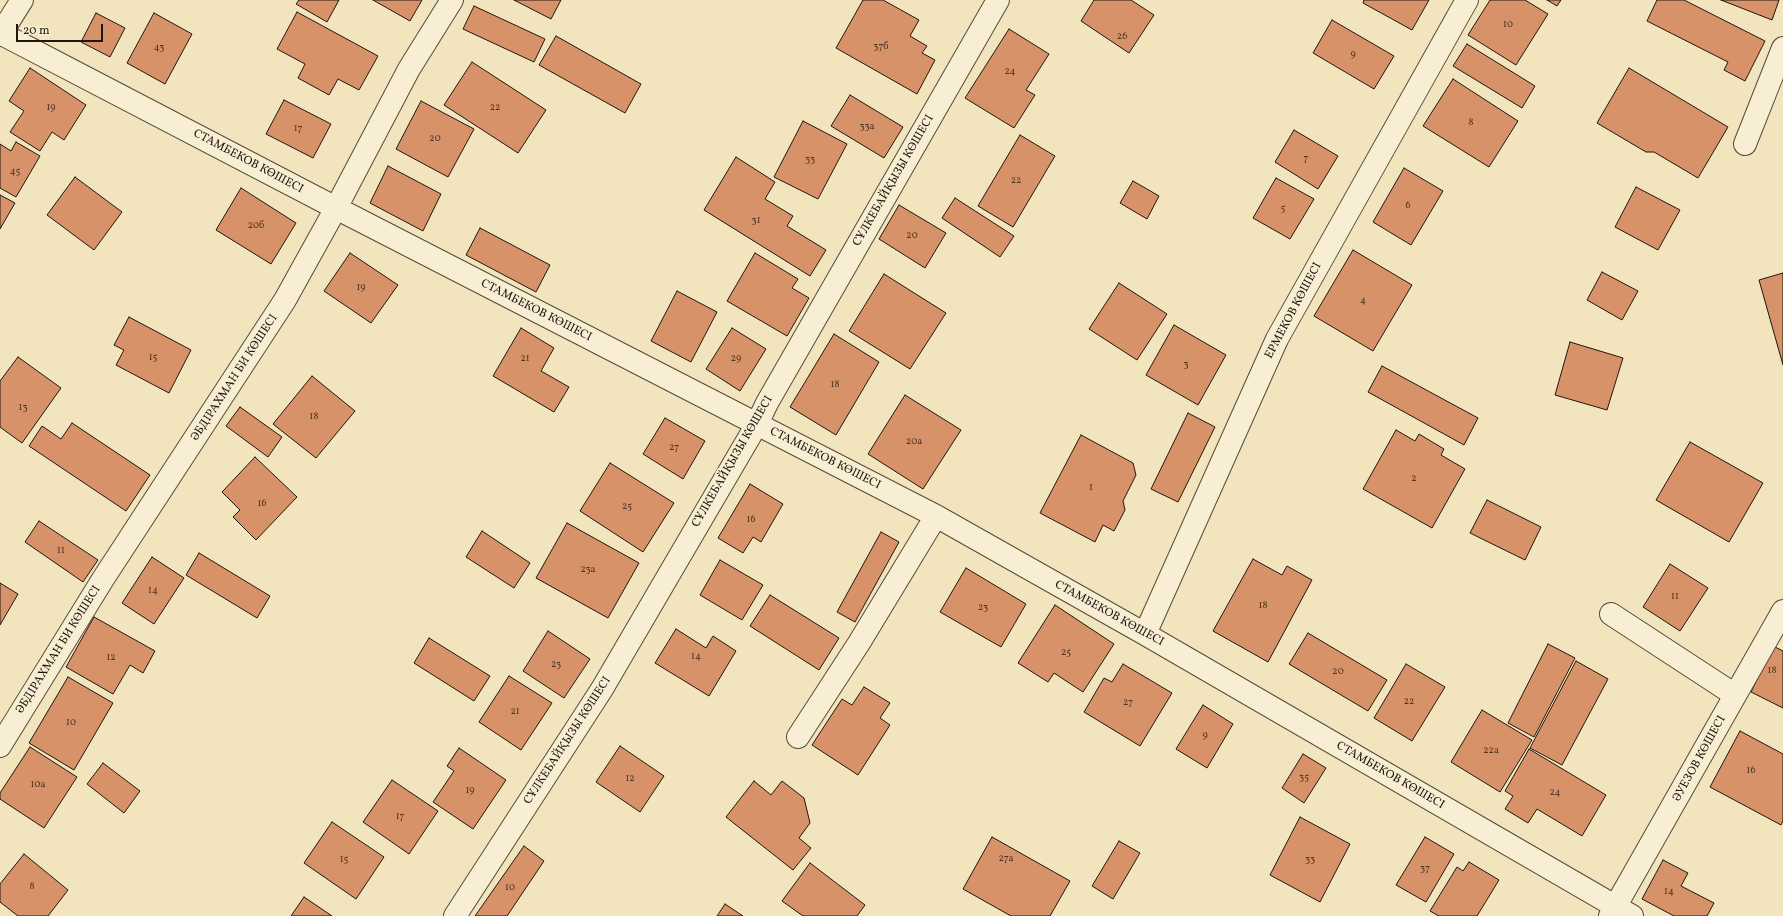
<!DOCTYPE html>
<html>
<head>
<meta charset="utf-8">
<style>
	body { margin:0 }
	#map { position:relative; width:1783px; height:916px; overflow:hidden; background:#f2e5bd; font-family:Vollkorn,serif }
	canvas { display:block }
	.scale { position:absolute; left:16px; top:24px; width:87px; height:18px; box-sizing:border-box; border:2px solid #21160d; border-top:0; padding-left:5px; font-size:12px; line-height:14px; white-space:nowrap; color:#21160d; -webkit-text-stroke:3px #f7eed4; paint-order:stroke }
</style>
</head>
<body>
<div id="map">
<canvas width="1783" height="916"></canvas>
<div class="scale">20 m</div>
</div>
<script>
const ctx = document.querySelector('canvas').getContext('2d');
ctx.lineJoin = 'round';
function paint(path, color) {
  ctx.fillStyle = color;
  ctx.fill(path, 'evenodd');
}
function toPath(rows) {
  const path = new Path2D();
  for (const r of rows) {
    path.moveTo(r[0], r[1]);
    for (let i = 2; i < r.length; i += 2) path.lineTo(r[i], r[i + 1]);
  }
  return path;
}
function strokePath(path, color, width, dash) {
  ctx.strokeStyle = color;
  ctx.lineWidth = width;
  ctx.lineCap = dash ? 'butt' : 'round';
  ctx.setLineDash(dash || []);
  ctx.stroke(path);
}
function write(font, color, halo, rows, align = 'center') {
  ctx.font = font + ' Vollkorn,serif';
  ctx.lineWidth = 3.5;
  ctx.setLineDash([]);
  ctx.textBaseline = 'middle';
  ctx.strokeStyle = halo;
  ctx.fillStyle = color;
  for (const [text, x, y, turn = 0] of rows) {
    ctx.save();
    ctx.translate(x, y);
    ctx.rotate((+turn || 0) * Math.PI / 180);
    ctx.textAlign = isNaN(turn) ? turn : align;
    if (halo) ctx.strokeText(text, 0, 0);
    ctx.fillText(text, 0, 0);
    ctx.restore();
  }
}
const building = toPath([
	[299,0,339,0,327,22,296,4,299,0],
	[373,0,422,0,410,21,373,0],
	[514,0,561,0,551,19,514,0],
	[863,0,883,0,919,20,910,36,927,46,922,53,935,60,917,94,836,48,863,0],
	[1094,0,1131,0,1154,15,1129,53,1081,21,1094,0],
	[1364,0,1429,0,1412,30,1363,3,1364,0],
	[1490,0,1525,0,1548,14,1516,65,1468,35,1490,0],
	[1547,0,1561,0,1557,6,1547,0],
	[1657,0,1684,0,1765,41,1745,81,1724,70,1728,62,1647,21,1657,0],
	[1721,0,1779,0,1772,20,1721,0],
	[474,6,545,39,534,62,463,29,474,6],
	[297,12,378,56,359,90,338,79,329,95,298,78,305,64,277,49,297,12],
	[96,13,125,28,110,57,81,42,96,13],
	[154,13,192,34,165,84,127,63,154,13],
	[1332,20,1394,56,1374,89,1313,53,1332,20],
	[1009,29,1049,54,1026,90,1035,95,1014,128,965,98,1009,29],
	[556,36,641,84,625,113,539,65,556,36],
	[1467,44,1535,86,1522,108,1453,66,1467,44],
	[472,62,546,110,518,153,444,105,472,62],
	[30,68,86,105,64,140,52,132,40,151,10,132,24,111,9,101,30,68],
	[1629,68,1728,127,1698,178,1654,152,1646,152,1597,123,1629,68],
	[1453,79,1518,121,1489,167,1423,126,1453,79],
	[850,95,903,127,884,158,831,126,850,95],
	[284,100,331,124,313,158,266,134,284,100],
	[421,101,474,129,448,177,396,149,421,101],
	[803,121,847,144,818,199,774,177,803,121],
	[1294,130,1338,156,1318,189,1275,162,1294,130],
	[1020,135,1055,156,1013,227,978,206,1020,135],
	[16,142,40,156,16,197,0,188,0,144,11,151,16,142],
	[736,157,775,182,765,199,793,216,787,226,826,250,810,276,704,210,736,157],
	[388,166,441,194,423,231,370,203,388,166],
	[1404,168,1443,191,1411,245,1373,222,1404,168],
	[75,177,122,212,94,250,47,215,75,177],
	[1276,178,1314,199,1290,239,1253,218,1276,178],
	[1133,181,1159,196,1147,219,1120,203,1133,181],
	[1636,187,1680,210,1658,250,1615,227,1636,187],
	[241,188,296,223,271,264,216,230,241,188],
	[0,195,15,203,0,229,0,195],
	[955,198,1014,236,1000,257,942,218,955,198],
	[899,205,946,233,925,268,879,239,899,205],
	[480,228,550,265,536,292,466,255,480,228],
	[1353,250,1412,285,1373,351,1314,316,1353,250],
	[350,253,398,285,371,323,324,291,350,253],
	[755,253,798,279,792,288,809,298,787,336,727,301,755,253],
	[1602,272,1638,291,1622,320,1587,300,1602,272],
	[1783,273,1783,365,1759,280,1783,273],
	[884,274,946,313,910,369,849,331,884,274],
	[1119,283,1167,314,1137,360,1089,329,1119,283],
	[677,291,717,312,691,362,651,341,677,291],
	[129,317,191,350,169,393,116,365,124,350,114,345,129,317],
	[1174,325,1226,355,1198,405,1146,375,1174,325],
	[521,328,554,348,541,371,569,387,554,412,493,376,521,328],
	[732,328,766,349,740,391,706,369,732,328],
	[834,334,879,362,836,435,790,407,834,334],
	[1570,342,1623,358,1607,410,1555,395,1570,342],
	[18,357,61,388,22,443,0,427,0,381,18,357],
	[1382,366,1478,418,1464,445,1368,392,1382,366],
	[312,376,355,411,316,458,273,424,312,376],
	[905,395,961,430,923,489,868,454,905,395],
	[240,407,282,437,268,457,226,426,240,407],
	[1188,413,1215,427,1178,502,1151,489,1188,413],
	[665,418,705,441,683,479,643,454,665,418],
	[72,423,150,475,126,511,29,446,42,426,61,439,72,423],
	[1396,430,1415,441,1419,434,1444,449,1441,455,1465,469,1432,528,1363,489,1396,430],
	[1081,435,1133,463,1136,475,1123,501,1125,510,1114,531,1103,525,1095,542,1040,513,1081,435],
	[1690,442,1763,483,1729,542,1656,500,1690,442],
	[255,457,297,497,256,540,233,517,240,510,222,492,255,457],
	[610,463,674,503,643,552,580,511,610,463],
	[750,484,783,504,761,542,753,537,743,553,718,538,750,484],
	[1487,500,1541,527,1525,560,1470,533,1487,500],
	[39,521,98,560,83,582,25,542,39,521],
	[567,523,639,563,608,618,536,578,567,523],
	[482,531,530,563,514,588,466,557,482,531],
	[881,532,899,542,855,622,837,612,881,532],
	[199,553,270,596,257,618,186,575,199,553],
	[152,557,184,578,154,624,122,603,152,557],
	[1253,559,1282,575,1287,566,1312,580,1268,662,1213,631,1253,559],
	[720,560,763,585,742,620,700,595,720,560],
	[1670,564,1708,588,1680,631,1643,607,1670,564],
	[966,568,1026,604,1001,647,940,612,966,568],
	[0,583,18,594,0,625,0,583],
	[770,595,839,638,819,670,750,626,770,595],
	[1055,605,1114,644,1083,692,1054,673,1048,682,1018,663,1055,605],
	[94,617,155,651,143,673,130,665,113,694,66,667,94,617],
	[676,629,706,648,713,636,736,651,709,696,655,663,676,629],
	[548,631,590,659,564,698,523,671,548,631],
	[1308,633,1387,680,1368,711,1289,664,1308,633],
	[429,638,490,676,474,701,414,663,429,638],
	[1548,644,1575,658,1534,737,1508,723,1548,644],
	[1773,646,1783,651,1783,708,1751,692,1773,646],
	[1576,661,1608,679,1562,765,1530,748,1576,661],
	[1123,664,1172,693,1140,746,1084,712,1104,678,1112,682,1123,664],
	[1406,664,1445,687,1412,741,1374,718,1406,664],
	[509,676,552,703,521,750,479,722,509,676],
	[68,677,113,703,74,770,29,743,68,677],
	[864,687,890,703,880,718,890,725,858,775,812,745,842,699,852,705,864,687],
	[1203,705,1233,724,1207,768,1176,749,1203,705],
	[1482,710,1532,740,1500,792,1451,762,1482,710],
	[1740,731,1783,754,1783,821,1781,825,1710,787,1740,731],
	[620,746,664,776,640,812,596,782,620,746],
	[30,747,77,777,44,828,0,799,0,793,30,747],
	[459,748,506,780,473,829,433,802,454,771,447,766,459,748],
	[1529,749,1606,795,1582,836,1537,809,1528,823,1505,809,1513,796,1505,791,1529,749],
	[1303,754,1326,768,1304,803,1282,788,1303,754],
	[103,763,140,791,124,813,87,784,103,763],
	[392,780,438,811,409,854,363,822,392,780],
	[754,781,771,795,782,781,804,798,810,823,799,838,811,848,793,870,726,817,754,781],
	[1300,817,1350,844,1320,902,1270,875,1300,817],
	[332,822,384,857,356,899,304,863,332,822],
	[992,837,1070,881,1050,916,1011,916,963,889,992,837],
	[1425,837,1454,854,1426,902,1396,885,1425,837],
	[1119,841,1140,853,1113,899,1092,886,1119,841],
	[524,846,544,861,507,916,475,916,524,846],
	[24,854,68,890,48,916,18,916,0,902,0,884,24,854],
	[1663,860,1688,873,1681,886,1714,903,1707,916,1674,916,1642,899,1663,860],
	[1469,862,1499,880,1477,916,1439,916,1430,911,1457,867,1463,871,1469,862],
	[810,863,865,905,857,916,803,916,782,901,810,863],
	[304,897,332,916,291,916,304,897],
	[725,904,743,916,717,916,725,904]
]);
paint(building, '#d7926a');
strokePath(building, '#21160d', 1);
const minor = toPath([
	[0,33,336,208,936,516,1145,634,1632,916],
	[0,35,22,0],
	[1745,144,1783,48],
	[1611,614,1735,695],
	[1145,634,1277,339,1467,0],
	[798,737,859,643,936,516],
	[0,746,103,579,285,300,336,208,409,69,452,0],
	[455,916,602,689,757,424,767,403,998,0],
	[1610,916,1783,611]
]);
strokePath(minor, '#554a39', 24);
strokePath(minor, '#f7eed4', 22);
write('10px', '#4e3524', null, [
	["10",1508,25],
	["26",1122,37],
	["37б",881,47],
	["43",159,48],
	["9",1353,55],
	["24",1010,72],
	["19",51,108],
	["22",495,108],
	["8",1471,123],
	["33а",867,127],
	["17",298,129],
	["20",435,139],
	["7",1306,159],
	["33",810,160],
	["45",15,172],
	["22",1016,181],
	["6",1408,206],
	["5",1283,209],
	["31",756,221],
	["20б",256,226],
	["20",912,236],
	["19",361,288],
	["4",1363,301],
	["15",153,358],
	["21",525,359],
	["29",736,359],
	["3",1186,365],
	["18",835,385],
	["13",23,408],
	["18",314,417],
	["20а",914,442],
	["27",674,448],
	["2",1414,479],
	["1",1091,488],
	["16",262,504],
	["25",627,507],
	["16",751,520],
	["11",61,551],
	["23а",588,570],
	["14",153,591],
	["11",1675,597],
	["18",1263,606],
	["23",983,608],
	["25",1066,653],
	["14",696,657],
	["12",111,658],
	["23",556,665],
	["18",1772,671],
	["20",1338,672],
	["22",1409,702],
	["27",1128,703],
	["21",515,712],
	["10",71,723],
	["9",1205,736],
	["22а",1491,751],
	["16",1751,771],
	["35",1304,778],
	["12",630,779],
	["10а",38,785],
	["19",470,791],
	["24",1555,793],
	["17",400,817],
	["27а",1006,859],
	["15",344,860],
	["33",1310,860],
	["37",1425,869],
	["8",32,887],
	["10",510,888],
	["14",1669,892]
]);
write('12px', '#21160d', '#f7eed4', [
	["СТАМБЕКОВ КӨШЕСІ",248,162,28],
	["СҰЛКЕБАЙҚЫЗЫ КӨШЕСІ",894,181,-60],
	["СТАМБЕКОВ КӨШЕСІ",536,311,27],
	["ЕРМЕКОВ КӨШЕСІ",1294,311,-62],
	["ӘБДІРАХМАН БИ КӨШЕСІ",235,378,-57],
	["СТАМБЕКОВ КӨШЕСІ",825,459,27],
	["СҰЛКЕБАЙҚЫЗЫ КӨШЕСІ",733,462,-60],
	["СТАМБЕКОВ КӨШЕСІ",1109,614,29],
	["ӘБДІРАХМАН БИ КӨШЕСІ",59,650,-58],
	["СҰЛКЕБАЙҚЫЗЫ КӨШЕСІ",568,741,-57],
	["ӘУЕЗОВ КӨШЕСІ",1700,759,-61],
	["СТАМБЕКОВ КӨШЕСІ",1390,776,30]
]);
</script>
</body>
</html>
